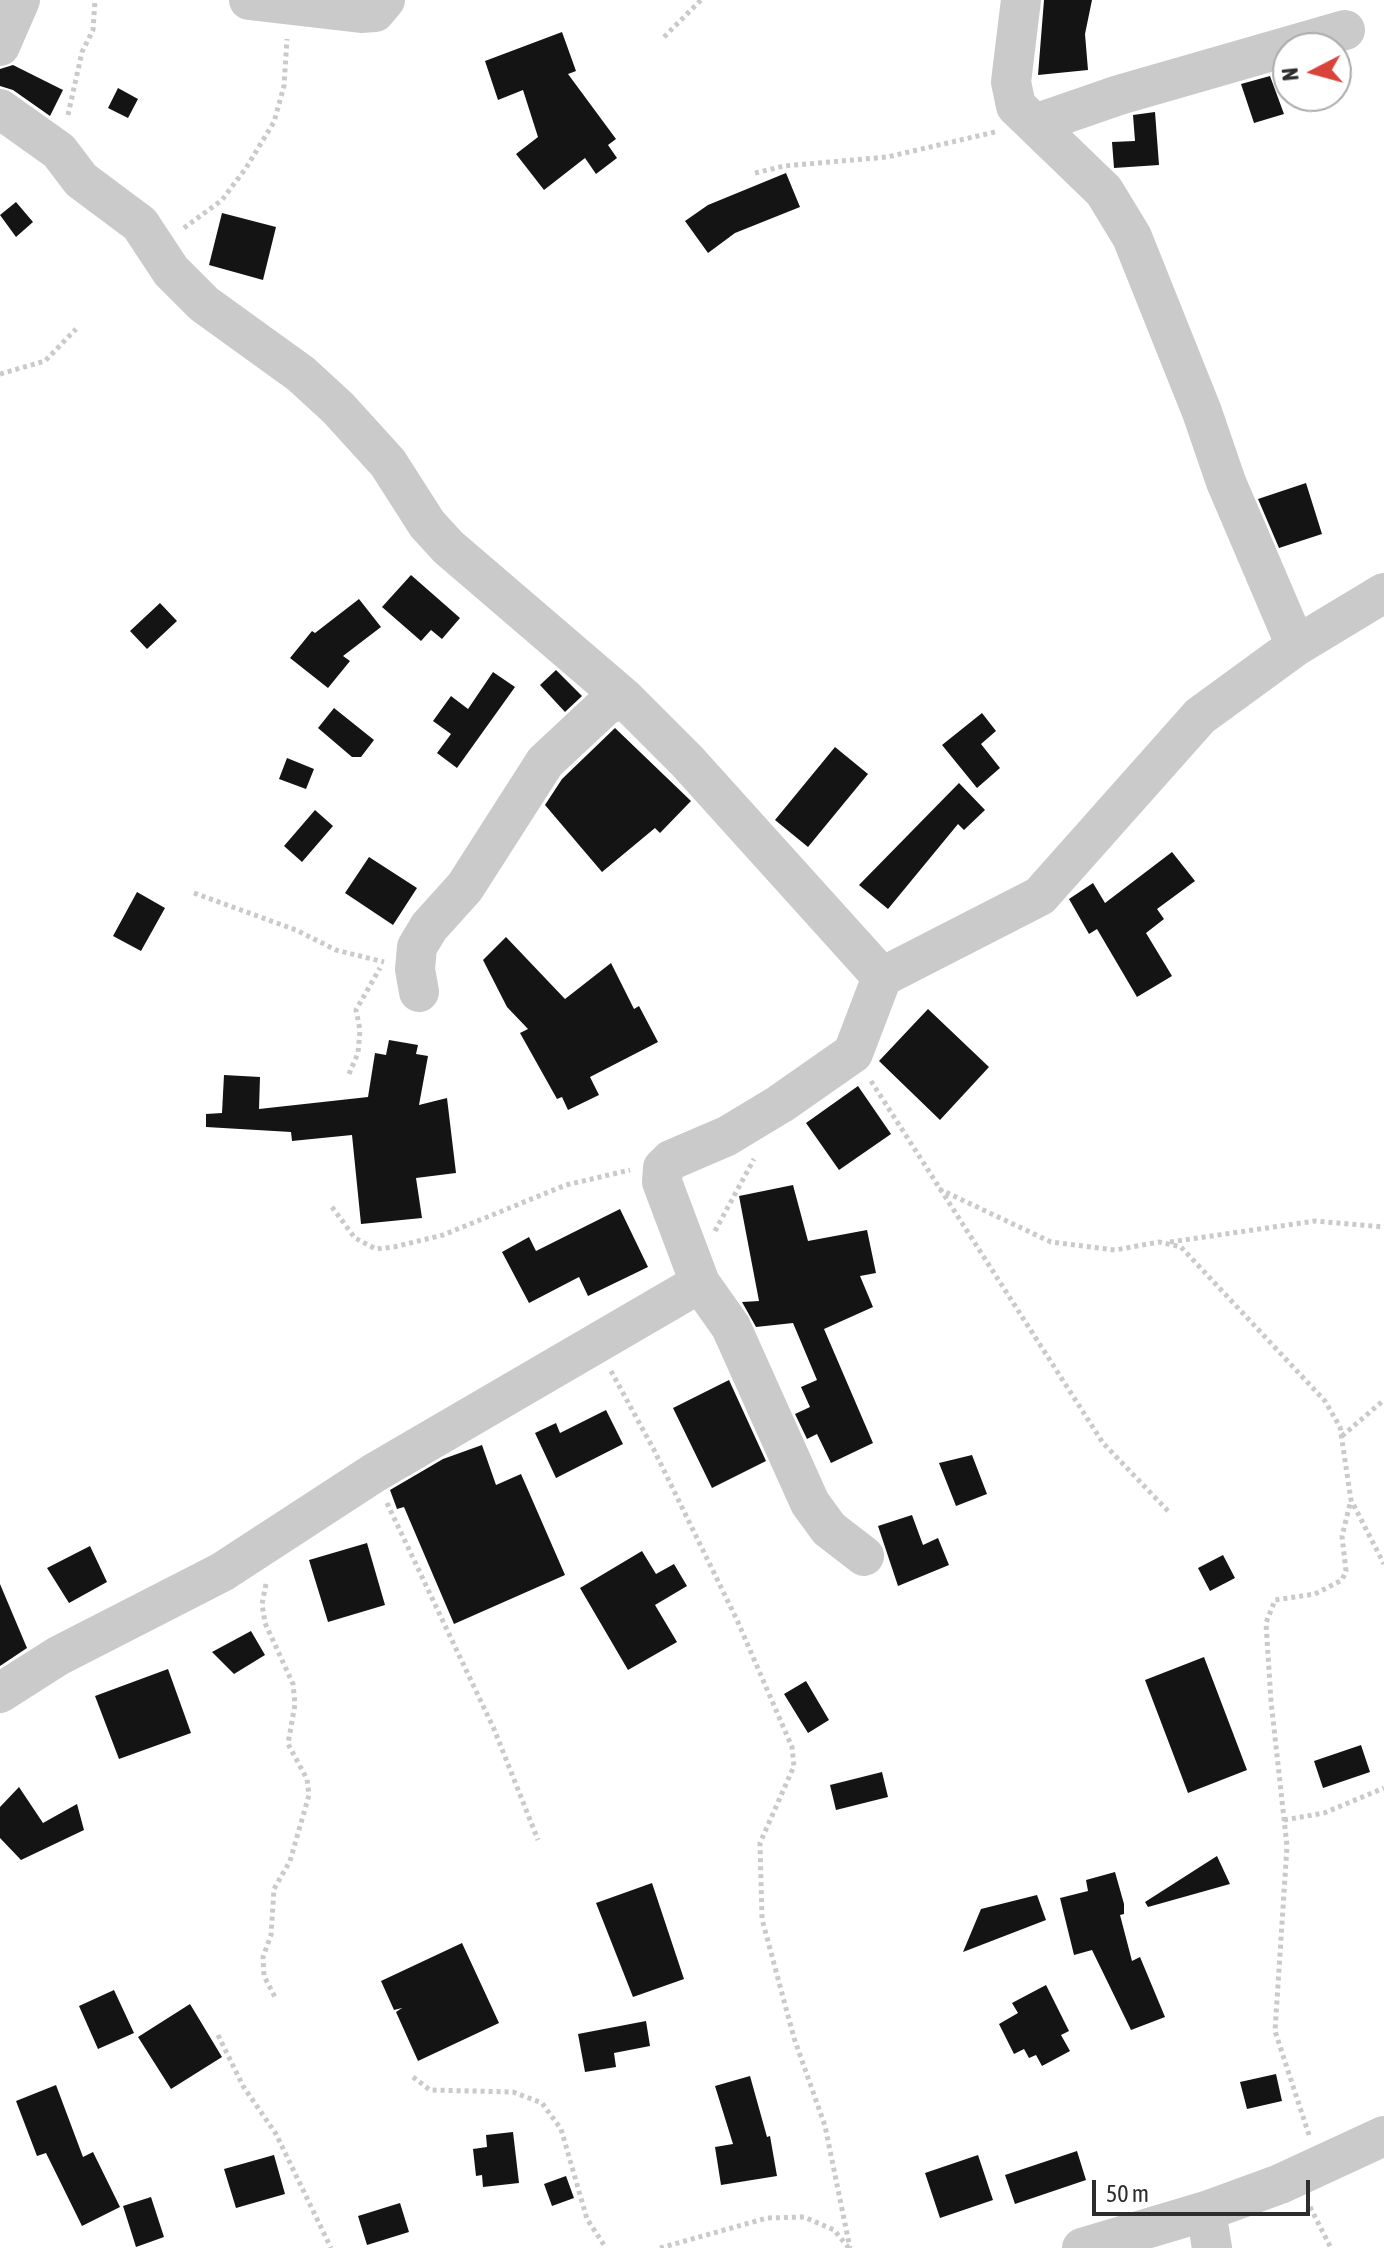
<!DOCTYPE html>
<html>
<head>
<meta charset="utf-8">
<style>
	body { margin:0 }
	#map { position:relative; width:1384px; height:2248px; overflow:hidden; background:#fff; font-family:"Asap Condensed",sans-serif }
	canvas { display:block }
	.north { position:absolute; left:1272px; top:32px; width:80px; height:80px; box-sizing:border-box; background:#fff; border:2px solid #ababab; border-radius:50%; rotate:264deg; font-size:22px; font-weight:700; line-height:32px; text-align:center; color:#2d2d2d }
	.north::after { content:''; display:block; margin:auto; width:28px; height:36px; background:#d9443a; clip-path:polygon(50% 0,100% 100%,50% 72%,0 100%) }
	.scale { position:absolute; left:1092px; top:2180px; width:218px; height:36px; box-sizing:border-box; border:4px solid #2d2d2d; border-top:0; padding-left:10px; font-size:24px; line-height:28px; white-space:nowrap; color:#2d2d2d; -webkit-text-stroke:6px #fff; paint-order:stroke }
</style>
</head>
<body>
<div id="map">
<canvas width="1384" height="2248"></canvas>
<div class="north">N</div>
<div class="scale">50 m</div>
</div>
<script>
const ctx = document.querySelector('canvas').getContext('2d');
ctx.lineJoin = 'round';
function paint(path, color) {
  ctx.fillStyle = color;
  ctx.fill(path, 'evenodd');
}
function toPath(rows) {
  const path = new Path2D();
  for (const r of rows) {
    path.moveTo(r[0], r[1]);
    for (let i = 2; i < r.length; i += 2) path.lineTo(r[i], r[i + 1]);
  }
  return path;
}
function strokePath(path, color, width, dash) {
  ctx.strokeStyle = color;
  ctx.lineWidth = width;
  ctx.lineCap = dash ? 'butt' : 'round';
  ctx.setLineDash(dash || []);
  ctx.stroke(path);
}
paint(toPath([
	[1044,0,1092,0,1085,34,1088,70,1038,75],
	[562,32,576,71,568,74,616,139,608,145,617,158,596,174,585,158,544,190,516,154,538,137,523,90,498,100,485,61],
	[13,65,63,90,50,116,13,90,0,86,0,69],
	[1270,76,1284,114,1254,123,1241,84],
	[118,88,138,99,128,118,108,108],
	[1155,112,1159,165,1114,168,1112,142,1135,141,1133,115],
	[786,173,800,207,735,233,708,253,685,221,708,205],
	[16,202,33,222,16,237,0,215],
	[222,213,276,227,263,280,209,265],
	[1306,483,1322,534,1279,548,1258,499],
	[411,575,460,618,442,639,431,630,421,641,382,607],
	[359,599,381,627,343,656,350,661,328,688,290,658,312,631,315,633],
	[160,603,177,621,147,649,130,631],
	[556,670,582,696,565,712,540,685],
	[493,672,515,687,457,768,437,753,451,734,433,721,451,696,468,709],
	[334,708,374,740,361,757,352,757,318,728],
	[982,713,996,731,981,744,1000,768,977,788,942,745],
	[615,728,691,801,660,833,655,828,602,872,545,805,562,779],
	[835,747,868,774,808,847,775,820],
	[287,758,314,769,306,789,279,779],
	[959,783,985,810,964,830,958,824,888,909,859,885],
	[315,810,333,826,302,862,284,846],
	[1172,852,1195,881,1157,909,1164,919,1146,933,1172,976,1137,997,1097,929,1089,934,1069,899,1093,883,1105,903],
	[369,857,417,888,393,925,345,893],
	[137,892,165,908,141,951,113,936],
	[506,937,565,999,611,963,634,1009,639,1006,658,1042,590,1077,599,1095,568,1110,562,1097,557,1099,520,1033,528,1029,507,1007,483,960],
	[928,1009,989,1067,940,1120,879,1061],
	[389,1040,418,1045,416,1054,428,1056,419,1105,447,1098,456,1173,416,1178,422,1218,361,1224,352,1135,292,1141,291,1132,206,1127,206,1114,222,1113,224,1075,260,1077,259,1109,368,1097,375,1053,386,1055],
	[858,1086,891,1134,839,1170,806,1123],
	[793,1185,808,1241,867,1230,876,1273,860,1276,873,1307,824,1329,873,1443,831,1463,817,1434,807,1439,795,1414,810,1407,801,1387,817,1380,793,1323,756,1327,742,1302,759,1301,739,1196],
	[620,1209,648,1267,588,1296,579,1277,529,1303,502,1252,529,1237,536,1251],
	[729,1380,766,1461,712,1488,673,1408],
	[606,1410,623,1444,556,1478,535,1433,556,1423,560,1433],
	[482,1445,496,1485,521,1474,565,1575,454,1624,404,1507,397,1509,390,1490,443,1459],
	[972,1455,987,1494,956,1506,939,1463],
	[912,1515,923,1545,938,1538,949,1565,898,1586,878,1526],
	[367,1543,385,1605,328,1622,309,1560],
	[90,1546,107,1582,69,1603,47,1568],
	[642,1551,656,1574,674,1564,687,1586,655,1605,677,1642,628,1670,580,1588],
	[1223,1555,1235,1578,1210,1591,1198,1568],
	[0,1584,27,1648,0,1666],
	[251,1631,265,1655,234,1674,212,1652],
	[1204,1657,1247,1770,1188,1793,1145,1680],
	[168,1669,191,1733,119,1759,95,1696],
	[806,1681,829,1720,808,1733,784,1694],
	[1361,1745,1370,1772,1323,1788,1314,1761],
	[882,1772,888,1797,836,1810,830,1785],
	[19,1787,43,1823,77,1804,84,1830,21,1860,0,1838,0,1807],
	[1217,1856,1230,1884,1148,1907,1145,1902],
	[1115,1872,1124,1904,1124,1914,1120,1915,1132,1961,1140,1957,1165,2017,1131,2030,1092,1950,1074,1955,1060,1898,1088,1891,1086,1880],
	[652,1883,684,1979,633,1997,596,1903],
	[1037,1895,1046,1920,963,1952,981,1909],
	[462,1943,499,2023,418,2061,396,2012,402,2008,394,2010,381,1981],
	[1046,1985,1069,2031,1061,2035,1070,2051,1042,2066,1036,2055,1029,2058,1024,2049,1014,2054,999,2024,1018,2013,1012,2003],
	[114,1990,134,2033,98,2049,79,2006],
	[190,2004,222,2057,171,2089,138,2037],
	[646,2021,650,2046,614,2053,616,2067,585,2072,578,2034],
	[1276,2074,1282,2101,1247,2109,1240,2082],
	[750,2076,767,2137,770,2136,777,2176,721,2185,715,2147,733,2144,715,2086],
	[56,2085,83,2157,93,2152,120,2207,82,2226,46,2153,37,2156,16,2101],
	[513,2132,519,2183,483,2187,482,2175,476,2176,473,2149,487,2147,486,2135],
	[1077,2151,1086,2180,1015,2204,1005,2175],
	[274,2155,285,2194,236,2208,224,2169],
	[978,2155,993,2200,940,2218,925,2173],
	[566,2176,574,2198,552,2206,544,2184],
	[151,2197,164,2237,136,2247,123,2206],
	[400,2203,409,2232,367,2245,358,2216]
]), '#141414');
strokePath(toPath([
	[664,37,701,0],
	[68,115,82,52,93,30,95,0],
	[755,173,784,166,887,157,995,132],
	[184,228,222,200,246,168,274,122,284,86,287,39],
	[0,374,45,361,76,329],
	[194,893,296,930,336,950,384,962],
	[349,1074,358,1053,360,1030,356,1010,380,968],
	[871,1081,1103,1443,1168,1511],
	[939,1189,1051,1242,1115,1250,1159,1242,1181,1247,1325,1401,1340,1427,1351,1500,1384,1564],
	[332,1207,355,1238,376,1249,394,1247,443,1235,566,1185,630,1170],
	[715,1231,754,1159],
	[1170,1242,1315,1221,1384,1227],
	[611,1371,654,1450,737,1620,792,1747,794,1766,760,1843,762,1919,794,2038,825,2126,850,2248],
	[1342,1436,1384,1400],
	[387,1503,494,1729,538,1840],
	[266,1584,262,1604,265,1623,293,1684,295,1704,288,1744,307,1779,309,1795,290,1861,274,1889,271,1935,263,1957,264,1976,276,1999],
	[1284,1820,1324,1813,1384,1788],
	[218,2035,243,2086,276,2134,331,2248],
	[413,2077,430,2090,513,2092,542,2103,561,2129,587,2219,606,2248],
	[1309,2135,1275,2031,1287,1846,1271,1701,1266,1623,1275,1600,1315,1594,1342,1580,1346,1571,1342,1536,1351,1500],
	[1310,2207,1331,2248],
	[660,2248,767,2218,804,2217,834,2230,848,2247]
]), '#cacaca', 5, [4, 4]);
strokePath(toPath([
	[249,0,361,13,375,12,385,0],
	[1021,0,1011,82,1016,106,1104,191,1132,237,1202,412,1226,482,1296,646],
	[0,46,20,0],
	[0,109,59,151,81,180,140,224,171,271,204,304,301,374,338,408,388,463,427,524,448,547,624,698],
	[1035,124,1119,95,1345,30],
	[419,992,415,969,417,947,429,927,465,887,545,762,606,705,624,698,687,761,882,977],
	[864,1556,829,1529,810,1503,731,1327,700,1283,662,1182,663,1168,671,1160,727,1136,780,1104,853,1053,882,977,1040,896,1200,716,1296,646,1384,593],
	[0,1693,58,1656,222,1572,374,1473,700,1283],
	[1206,2211,1212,2248],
	[1082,2248,1206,2211,1280,2184,1384,2136]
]), '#cacaca', 40);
</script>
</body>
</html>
